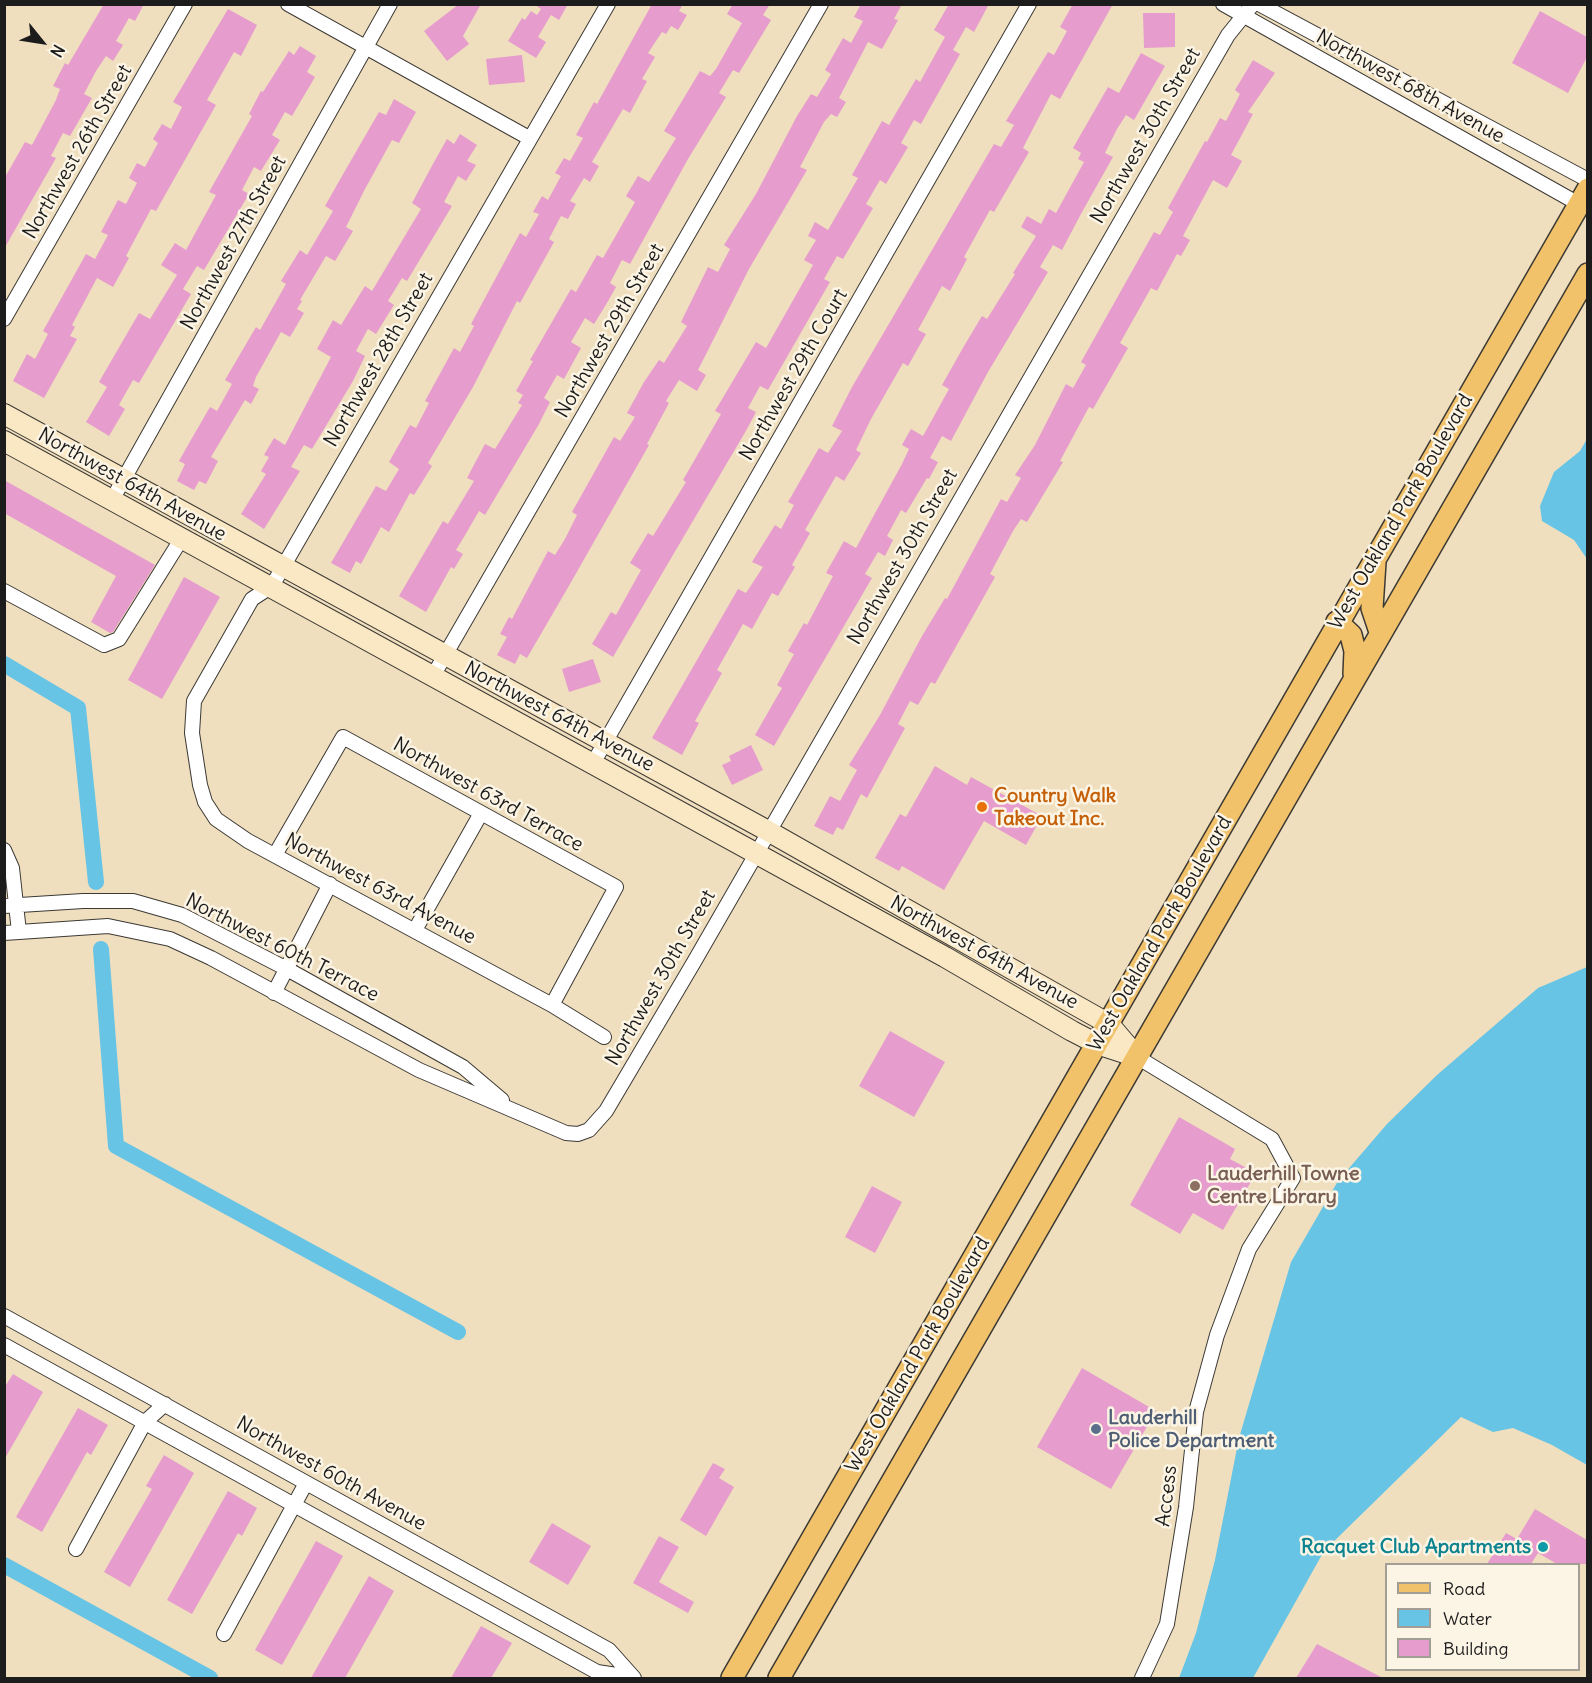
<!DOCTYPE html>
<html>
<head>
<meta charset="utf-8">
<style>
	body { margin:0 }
	#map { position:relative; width:1592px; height:1683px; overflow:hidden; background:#efdfbf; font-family:Delius,sans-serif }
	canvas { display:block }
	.frame { position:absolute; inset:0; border:6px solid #1c1c1c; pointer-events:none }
	.legend { position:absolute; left:1385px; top:1563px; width:195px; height:108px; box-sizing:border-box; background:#fcf5e5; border:2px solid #a29e95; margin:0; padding:8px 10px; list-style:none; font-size:18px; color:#1c1c1c }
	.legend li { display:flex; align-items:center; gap:12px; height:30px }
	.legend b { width:30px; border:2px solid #a29e95 }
	.north { position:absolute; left:12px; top:12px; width:60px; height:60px; -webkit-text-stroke:4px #fcf5e5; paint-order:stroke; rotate:120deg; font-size:16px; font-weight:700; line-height:24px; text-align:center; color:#1c1c1c }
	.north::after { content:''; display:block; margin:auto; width:21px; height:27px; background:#1c1c1c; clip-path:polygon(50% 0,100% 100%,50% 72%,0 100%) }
</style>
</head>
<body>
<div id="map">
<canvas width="1592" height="1683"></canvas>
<div class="frame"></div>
<ul class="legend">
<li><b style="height:8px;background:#f2c26a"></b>Road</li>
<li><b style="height:16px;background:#67c4e5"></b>Water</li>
<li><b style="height:16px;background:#e69ccc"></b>Building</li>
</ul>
<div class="north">N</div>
</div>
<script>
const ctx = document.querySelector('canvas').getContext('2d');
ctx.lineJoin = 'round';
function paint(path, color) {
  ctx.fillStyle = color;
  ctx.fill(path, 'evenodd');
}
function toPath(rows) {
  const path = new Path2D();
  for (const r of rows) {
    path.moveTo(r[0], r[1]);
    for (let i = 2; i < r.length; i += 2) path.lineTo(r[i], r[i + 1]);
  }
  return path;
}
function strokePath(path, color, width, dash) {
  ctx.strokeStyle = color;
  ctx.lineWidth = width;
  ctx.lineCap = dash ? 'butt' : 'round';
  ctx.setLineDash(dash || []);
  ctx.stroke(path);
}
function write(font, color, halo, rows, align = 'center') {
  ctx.font = font + ' Delius,sans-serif';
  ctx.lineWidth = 5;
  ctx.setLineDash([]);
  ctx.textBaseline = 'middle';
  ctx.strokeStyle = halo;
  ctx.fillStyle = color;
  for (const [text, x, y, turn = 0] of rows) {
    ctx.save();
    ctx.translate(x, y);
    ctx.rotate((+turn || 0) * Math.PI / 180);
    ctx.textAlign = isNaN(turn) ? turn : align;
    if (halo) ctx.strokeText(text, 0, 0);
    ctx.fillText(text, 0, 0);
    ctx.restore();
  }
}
paint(toPath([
	[1587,439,1587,559,1574,540,1542,521,1540,506,1554,472,1580,451],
	[1587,967,1587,1465,1552,1445,1513,1428,1493,1432,1461,1417,1324,1551,1253,1678,1179,1678,1196,1633,1215,1560,1239,1438,1291,1262,1338,1181,1387,1124,1437,1075,1538,988]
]), '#67c4e5');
strokePath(toPath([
	[4,664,78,708,96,882],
	[101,949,116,1146,458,1332],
	[4,1565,210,1678]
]), '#67c4e5', 16);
paint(toPath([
	[104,4,144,4,135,21,129,18,116,41,123,45,113,61,106,56,96,71,84,94,92,98,70,136,63,133,51,156,56,158,4,249,4,179,25,142,32,145,56,100,60,89,53,86,65,63,68,65],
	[459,4,481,4,463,36,469,44,447,61,424,31],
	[534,4,568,4,559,20,551,15,538,37,546,42,536,58,508,41,522,18,525,20,531,11,537,15,541,9],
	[652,4,683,4,679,11,687,15,678,30,671,26,666,34,662,32,648,53,655,57,642,79,647,81,630,113,623,109,592,162,599,166,590,182,584,178,570,201,576,204,568,219,561,216,549,239,554,242,520,303,517,301,473,387,428,463,432,466,414,495,410,493,389,532,381,527,361,564,356,561,350,573,331,563,376,486,386,491,399,469,389,462,410,425,416,428,429,403,425,401,454,348,460,352,474,326,471,324,520,233,526,237,539,214,533,212,542,196,548,200,561,176,555,173,564,158,570,161,583,138,576,135,594,102,597,104],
	[733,4,770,4,763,15,771,20,739,73,733,70,719,93,726,97,688,159,630,264,622,260,610,283,616,287,607,303,594,324,585,318,571,342,581,348,564,379,557,375,544,398,550,402,539,424,485,515,479,511,464,537,456,550,463,554,454,569,451,567,426,612,399,596,443,521,448,524,474,481,467,478,485,444,495,449,522,405,518,403,523,395,516,391,533,361,530,360,571,289,576,292,597,255,603,258,635,202,626,196,638,176,649,182,676,138,664,131,700,71,710,76,716,69,742,23,727,14],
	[861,4,902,4,894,19,898,20,882,49,868,42,839,98,846,102,837,117,831,114,824,122,800,167,807,170,749,269,698,370,706,375,697,391,679,380,666,401,669,403,647,444,649,445,570,584,527,658,520,654,515,664,497,655,507,637,500,634,509,617,512,619,548,551,555,555,565,539,577,515,572,512,581,496,614,437,620,441,635,417,627,413,644,382,659,360,664,363,687,326,681,322,708,267,718,272,730,249,724,245,756,194,797,116,811,94,817,97,831,74,825,70,843,38,851,43,863,21,854,17],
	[949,4,989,4,974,32,966,27,953,50,960,54,921,124,914,120,901,143,908,147,886,184,880,180,866,204,873,208,843,259,837,256,824,279,830,282,768,390,760,386,748,408,756,412,747,429,613,657,592,644,611,612,616,615,641,570,630,563,648,533,653,536,686,482,683,480,721,414,715,411,756,342,766,348,813,265,804,260,816,240,808,236,815,222,828,230,858,178,852,175,882,121,889,125,916,79,920,82,945,37,934,30],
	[1073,4,1113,4,1060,99,1051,94,1023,148,1029,152,994,212,990,210,964,257,967,259,950,291,942,286,918,330,926,334,908,366,903,363,871,419,856,450,861,453,844,481,836,476,805,530,810,533,792,565,795,567,778,596,772,593,752,629,743,624,717,670,722,673,695,721,699,723,682,755,652,738,738,589,746,593,763,567,752,562,775,525,781,529,794,505,788,502,819,448,828,453,842,431,832,426,852,387,994,144,1001,147,1014,125,1006,121,1048,52,1054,55,1067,31,1060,27],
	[228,9,257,25,241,56,234,52,207,100,216,105,156,211,151,209,126,256,129,258,113,287,97,278,72,325,75,327,70,336,77,339,44,398,13,381,27,354,35,359,48,334,43,331,86,254,95,259,108,235,101,232,118,200,126,204,137,183,129,178,137,163,145,167,158,143,153,139,162,124,171,129,182,107,173,102],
	[1540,11,1587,37,1587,57,1568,93,1512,63],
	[1143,13,1175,13,1175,47,1144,48],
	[300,46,316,56,307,72,315,77,292,116,285,112,272,135,280,140,261,171,254,167,242,190,249,194,204,270,197,266,183,289,191,294,139,383,133,380,119,405,125,409,109,436,86,422,107,387,99,382,139,313,150,319,177,275,161,265,175,243,186,250,216,195,209,192,252,116,249,114,261,91,263,92,289,51,294,55],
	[1141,53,1165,66,1134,120,1126,115,1117,129,1105,153,1113,157,1082,212,1062,250,1053,245,1040,267,1048,272,988,372,951,441,942,436,930,458,938,462,929,479,927,478,906,513,901,510,887,536,893,540,885,556,878,552,865,574,872,578,774,746,755,735,782,688,777,685,794,654,788,651,804,623,807,625,833,576,826,573,844,541,856,548,902,464,909,449,902,445,911,429,923,436,949,389,942,385,964,346,982,316,987,319,1015,274,1013,273,1036,236,1021,227,1027,216,1041,224,1049,209,1056,213,1084,162,1078,159,1081,153,1073,148,1108,87,1119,93],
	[522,55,525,82,489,85,486,59],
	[1253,60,1275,73,1248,112,1253,114,1231,155,1242,161,1227,188,1213,180,1183,236,1190,240,1181,256,1177,254,1157,291,1151,288,1120,343,1128,348,1093,409,1089,407,1060,461,1063,462,1027,522,1021,519,1013,531,990,574,995,577,935,684,931,682,918,705,910,701,898,724,905,728,867,798,861,794,843,830,837,827,833,835,814,826,830,796,840,801,857,770,849,765,880,715,922,636,945,598,947,599,1001,499,1007,502,1021,478,1015,475,1035,445,1066,384,1073,388,1086,365,1081,362,1154,232,1160,235,1173,212,1168,208,1205,141,1207,142,1220,118,1226,121,1240,94,1235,90],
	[394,99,416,112,399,143,392,140,365,189,346,227,353,231,335,261,326,256,300,300,302,301,297,309,304,313,290,337,281,332,256,377,253,386,259,389,251,404,245,400,211,457,218,461,206,484,199,481,194,490,177,481,185,464,179,461,188,445,210,407,217,411,232,384,225,380,256,327,260,330,286,284,281,281,300,250,307,255,333,211,325,206,342,176,379,112,386,115],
	[460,134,477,145,467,161,476,165,466,181,458,176,444,202,452,206,407,281,402,278,388,301,394,305,376,334,368,329,356,351,365,356,353,381,312,449,304,445,291,467,300,471,264,529,241,514,266,474,261,471,269,457,264,455,274,438,285,445,331,357,317,349,333,320,341,325,365,286,372,291,421,209,412,203,434,162,447,139,454,144],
	[4,480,155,565,113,632,110,633,91,622,116,576,4,513],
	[184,577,220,597,162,699,128,680],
	[593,659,601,682,569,692,562,669],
	[751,745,763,770,732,785,722,765,731,761,729,756],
	[935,766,967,785,971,777,1042,816,1026,845,984,821,944,890,902,866,899,871,875,858,900,814,906,817],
	[890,1031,945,1062,914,1117,859,1086],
	[1179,1117,1235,1149,1230,1159,1256,1173,1223,1230,1193,1213,1180,1234,1130,1205],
	[872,1186,902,1202,875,1253,845,1237],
	[1082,1368,1156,1411,1111,1489,1037,1447],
	[13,1374,43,1392,4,1460,4,1388],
	[78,1408,108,1425,91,1455,87,1452,42,1532,16,1517],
	[164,1455,194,1473,130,1587,104,1572,152,1489,146,1486],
	[713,1463,725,1469,719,1478,734,1487,706,1536,680,1520],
	[228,1491,257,1508,242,1536,238,1533,192,1614,167,1600],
	[1535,1509,1587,1540,1587,1564,1557,1564,1538,1553,1531,1564,1487,1564,1506,1533,1517,1539],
	[552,1523,591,1546,568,1585,529,1562],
	[659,1536,679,1547,659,1582,694,1602,688,1613,633,1583],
	[316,1541,343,1556,282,1665,255,1650],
	[369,1576,394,1591,345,1678,311,1678],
	[481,1626,512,1643,491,1678,451,1678],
	[1317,1644,1383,1678,1296,1678]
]), '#e69ccc');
const street = toPath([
	[288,4,529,138],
	[1223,4,1577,203],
	[1259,4,1588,180],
	[4,319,185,4],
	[112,500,390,4],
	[4,591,104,645,119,639,182,538],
	[433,676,821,4],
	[592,765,1029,4],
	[4,850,12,868,19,932],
	[275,855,343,737,616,887,552,1005],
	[4,906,83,901,133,901,182,915,287,969,463,1067,502,1100],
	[415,930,480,815],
	[4,933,108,926,170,939,211,958,419,1070,566,1133,578,1134,589,1130,606,1111,694,962,1228,35,1253,4],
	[274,993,330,884],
	[604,1037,552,1005,248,841,216,819,205,802,200,785,192,733,194,701,252,599,272,586,608,4],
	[1137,1057,1272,1139,1293,1178,1249,1249,1217,1335,1196,1412,1186,1507,1167,1624,1142,1678],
	[4,1316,609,1650,634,1678],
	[4,1345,597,1672,630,1677],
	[76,1549,145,1422,165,1404],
	[224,1634,306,1483]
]);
const secondary = toPath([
	[4,414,768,831,1077,1006,1109,1024,1137,1057],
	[4,441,945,957,1072,1031,1097,1044,1137,1057]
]);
const primary = toPath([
	[1375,562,1372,608,1380,632],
	[1337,622,1351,635,1355,651,1354,674],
	[732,1678,1588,189],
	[779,1678,1588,274]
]);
strokePath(street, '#3c3934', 16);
strokePath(secondary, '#3c3934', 22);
strokePath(primary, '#3c3934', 24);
strokePath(street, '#fff', 14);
strokePath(secondary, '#fae7c3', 20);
strokePath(primary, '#f2c26a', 21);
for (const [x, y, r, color] of [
	[982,807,6,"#e8710a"],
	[1195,1186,6,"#8d6e63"],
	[1096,1429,6,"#5c6f8a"],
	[1543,1547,6,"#0f9aa8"]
]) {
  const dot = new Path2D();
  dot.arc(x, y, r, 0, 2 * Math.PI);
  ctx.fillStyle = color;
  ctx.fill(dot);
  strokePath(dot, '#fcf5e5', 2);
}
write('20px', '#1c1c1c', '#fcf5e5', [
	["Northwest 68th Avenue",1410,87,29],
	["Northwest 30th Street",1146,136,-60],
	["Northwest 26th Street",78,152,-60],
	["Northwest 27th Street",234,243,-61],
	["Northwest 29th Street",610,331,-60],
	["Northwest 28th Street",379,360,-60],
	["Northwest 29th Court",794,375,-60],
	["Northwest 64th Avenue",132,485,29],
	["West Oakland Park Boulevard",1401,512,-60],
	["Northwest 30th Street",903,557,-60],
	["Northwest 64th Avenue",559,717,28],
	["Northwest 63rd Terrace",488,795,29],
	["Northwest 63rd Avenue",380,889,28],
	["West Oakland Park Boulevard",1160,934,-60],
	["Northwest 60th Terrace",282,948,27],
	["Northwest 64th Avenue",984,953,29],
	["Northwest 30th Street",661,978,-60],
	["West Oakland Park Boulevard",918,1355,-60],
	["Northwest 60th Avenue",331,1474,29],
	["Access",1167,1496,-83]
]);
write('bold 20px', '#c56008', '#fcf5e5', [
	["Country Walk",994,796],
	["Takeout Inc.",994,819]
], 'left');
write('bold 20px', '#785e54', '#fcf5e5', [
	["Lauderhill Towne",1207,1174],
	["Centre Library",1207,1197]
], 'left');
write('bold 20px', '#4e5e75', '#fcf5e5', [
	["Lauderhill",1108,1418],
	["Police Department",1108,1441]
], 'left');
write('bold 20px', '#0d838f', '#fcf5e5', [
	["Racquet Club Apartments",1531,1547]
], 'right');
</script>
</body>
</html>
